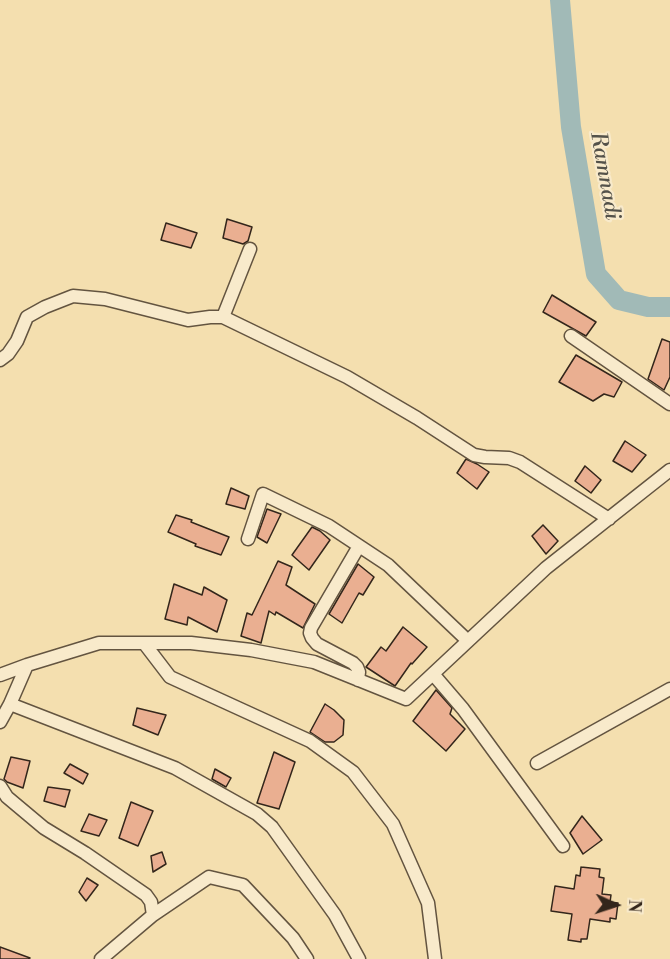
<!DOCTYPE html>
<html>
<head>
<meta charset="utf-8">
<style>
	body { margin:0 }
	#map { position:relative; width:670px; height:959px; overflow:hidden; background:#f4dfaf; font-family:"Libre Bodoni",serif }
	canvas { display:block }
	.north { position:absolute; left:586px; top:875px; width:60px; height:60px; -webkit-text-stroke:4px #f8eacb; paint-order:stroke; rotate:93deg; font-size:16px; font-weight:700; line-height:24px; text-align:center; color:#33261b }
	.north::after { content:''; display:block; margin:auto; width:21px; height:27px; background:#33261b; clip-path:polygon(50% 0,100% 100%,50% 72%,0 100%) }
</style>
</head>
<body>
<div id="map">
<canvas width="670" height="959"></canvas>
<div class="north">N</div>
</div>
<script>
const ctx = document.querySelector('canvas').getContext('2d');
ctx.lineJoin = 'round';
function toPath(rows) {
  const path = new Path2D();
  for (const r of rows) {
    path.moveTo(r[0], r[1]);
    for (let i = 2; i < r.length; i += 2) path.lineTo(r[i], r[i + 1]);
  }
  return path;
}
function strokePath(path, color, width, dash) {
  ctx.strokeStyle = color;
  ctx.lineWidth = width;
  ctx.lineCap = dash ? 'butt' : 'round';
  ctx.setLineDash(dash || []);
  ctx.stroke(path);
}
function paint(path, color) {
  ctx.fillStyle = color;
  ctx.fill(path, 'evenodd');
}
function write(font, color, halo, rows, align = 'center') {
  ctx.font = font + ' "Libre Bodoni",serif';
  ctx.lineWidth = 4.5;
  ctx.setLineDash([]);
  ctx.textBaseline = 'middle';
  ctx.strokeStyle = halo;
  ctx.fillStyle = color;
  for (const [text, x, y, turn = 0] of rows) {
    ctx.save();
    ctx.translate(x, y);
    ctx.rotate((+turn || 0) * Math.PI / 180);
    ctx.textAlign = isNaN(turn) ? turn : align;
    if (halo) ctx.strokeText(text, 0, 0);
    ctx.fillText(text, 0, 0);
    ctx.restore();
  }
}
strokePath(toPath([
	[560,0,571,127,596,274,619,300,648,307,670,307]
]), '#a1bab7', 20);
const building = toPath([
	[227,219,252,227,248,241,243,244,223,238,227,219],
	[166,223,197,233,191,248,161,240,166,223],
	[552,295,596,322,586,336,543,312,552,295],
	[662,339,670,342,670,377,664,390,648,379,662,339],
	[576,355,622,382,614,397,604,394,593,401,559,382,576,355],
	[625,441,646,455,632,472,613,461,625,441],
	[466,459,477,464,489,472,477,489,457,473,466,459],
	[585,466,601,480,591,493,575,481,585,466],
	[231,488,249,496,245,509,226,504,231,488],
	[267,509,281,514,267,543,257,537,267,509],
	[176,515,192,520,191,522,229,537,221,555,195,546,196,544,168,532,176,515],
	[543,525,558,541,546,554,532,536,543,525],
	[312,527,320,531,330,540,309,570,292,555,312,527],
	[278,561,292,567,286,585,315,604,303,628,276,612,275,615,269,611,261,643,241,636,247,613,252,615,278,561],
	[358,564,374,577,363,595,359,593,342,623,329,614,358,564],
	[174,584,202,595,204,587,227,600,217,632,188,617,187,625,165,619,174,584],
	[403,627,427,647,412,664,411,663,395,686,366,667,381,647,386,651,403,627],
	[436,690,452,708,450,714,465,729,446,751,413,721,436,690],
	[325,704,334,710,344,720,343,735,334,742,325,742,310,732,325,704],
	[137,708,166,715,158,735,133,725,137,708],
	[274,752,295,762,279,809,257,803,274,752],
	[11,757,30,761,23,788,7,782,4,779,11,757],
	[70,764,88,774,83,784,64,773,70,764],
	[215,769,231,778,226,787,212,779,215,769],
	[48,787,70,790,65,807,44,801,48,787],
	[131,802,153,811,138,846,119,838,131,802],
	[89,814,107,820,99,836,81,831,89,814],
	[582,816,602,840,583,854,570,833,582,816],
	[162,852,166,864,153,872,151,856,162,852],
	[581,867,600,869,599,877,604,878,602,894,611,895,610,902,618,903,616,919,610,918,610,922,590,919,587,939,581,939,581,942,568,940,572,914,551,911,555,886,574,889,576,875,580,876,581,867],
	[87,878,98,885,86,901,79,892,87,878],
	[0,947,30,958,29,959,0,959,0,947]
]);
paint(building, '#eaaf91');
strokePath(building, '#33261b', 1.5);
const minor = toPath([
	[223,317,250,249],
	[571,336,670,404],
	[0,360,8,354,17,341,27,317,45,307,73,296,105,299,188,320,210,317,223,317,347,377,417,418,474,455,485,457,509,458,520,462,609,519],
	[248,539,263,494,329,526,388,565,468,641],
	[144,643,170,677,310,741,353,772,393,824,428,903,435,959],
	[433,674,463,709,563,846],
	[0,675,27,665,99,643,191,643,251,650,314,662,406,699,546,568,670,470],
	[358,680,359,672,357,667,353,663,317,644,312,638,310,633,311,628,359,546],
	[10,704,175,768,257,814,272,827,335,915,359,959],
	[0,722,10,704,27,665],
	[537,763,670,689],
	[0,786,7,797,44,828,85,853,146,895,151,902,153,915],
	[101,959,153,915,209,877,243,885,293,938,307,959]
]);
strokePath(minor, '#635440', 15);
strokePath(minor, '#f8eacb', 12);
write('italic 22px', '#54524a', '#f8eacb', [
	["Ramnadi",604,176,80]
]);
</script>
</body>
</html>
